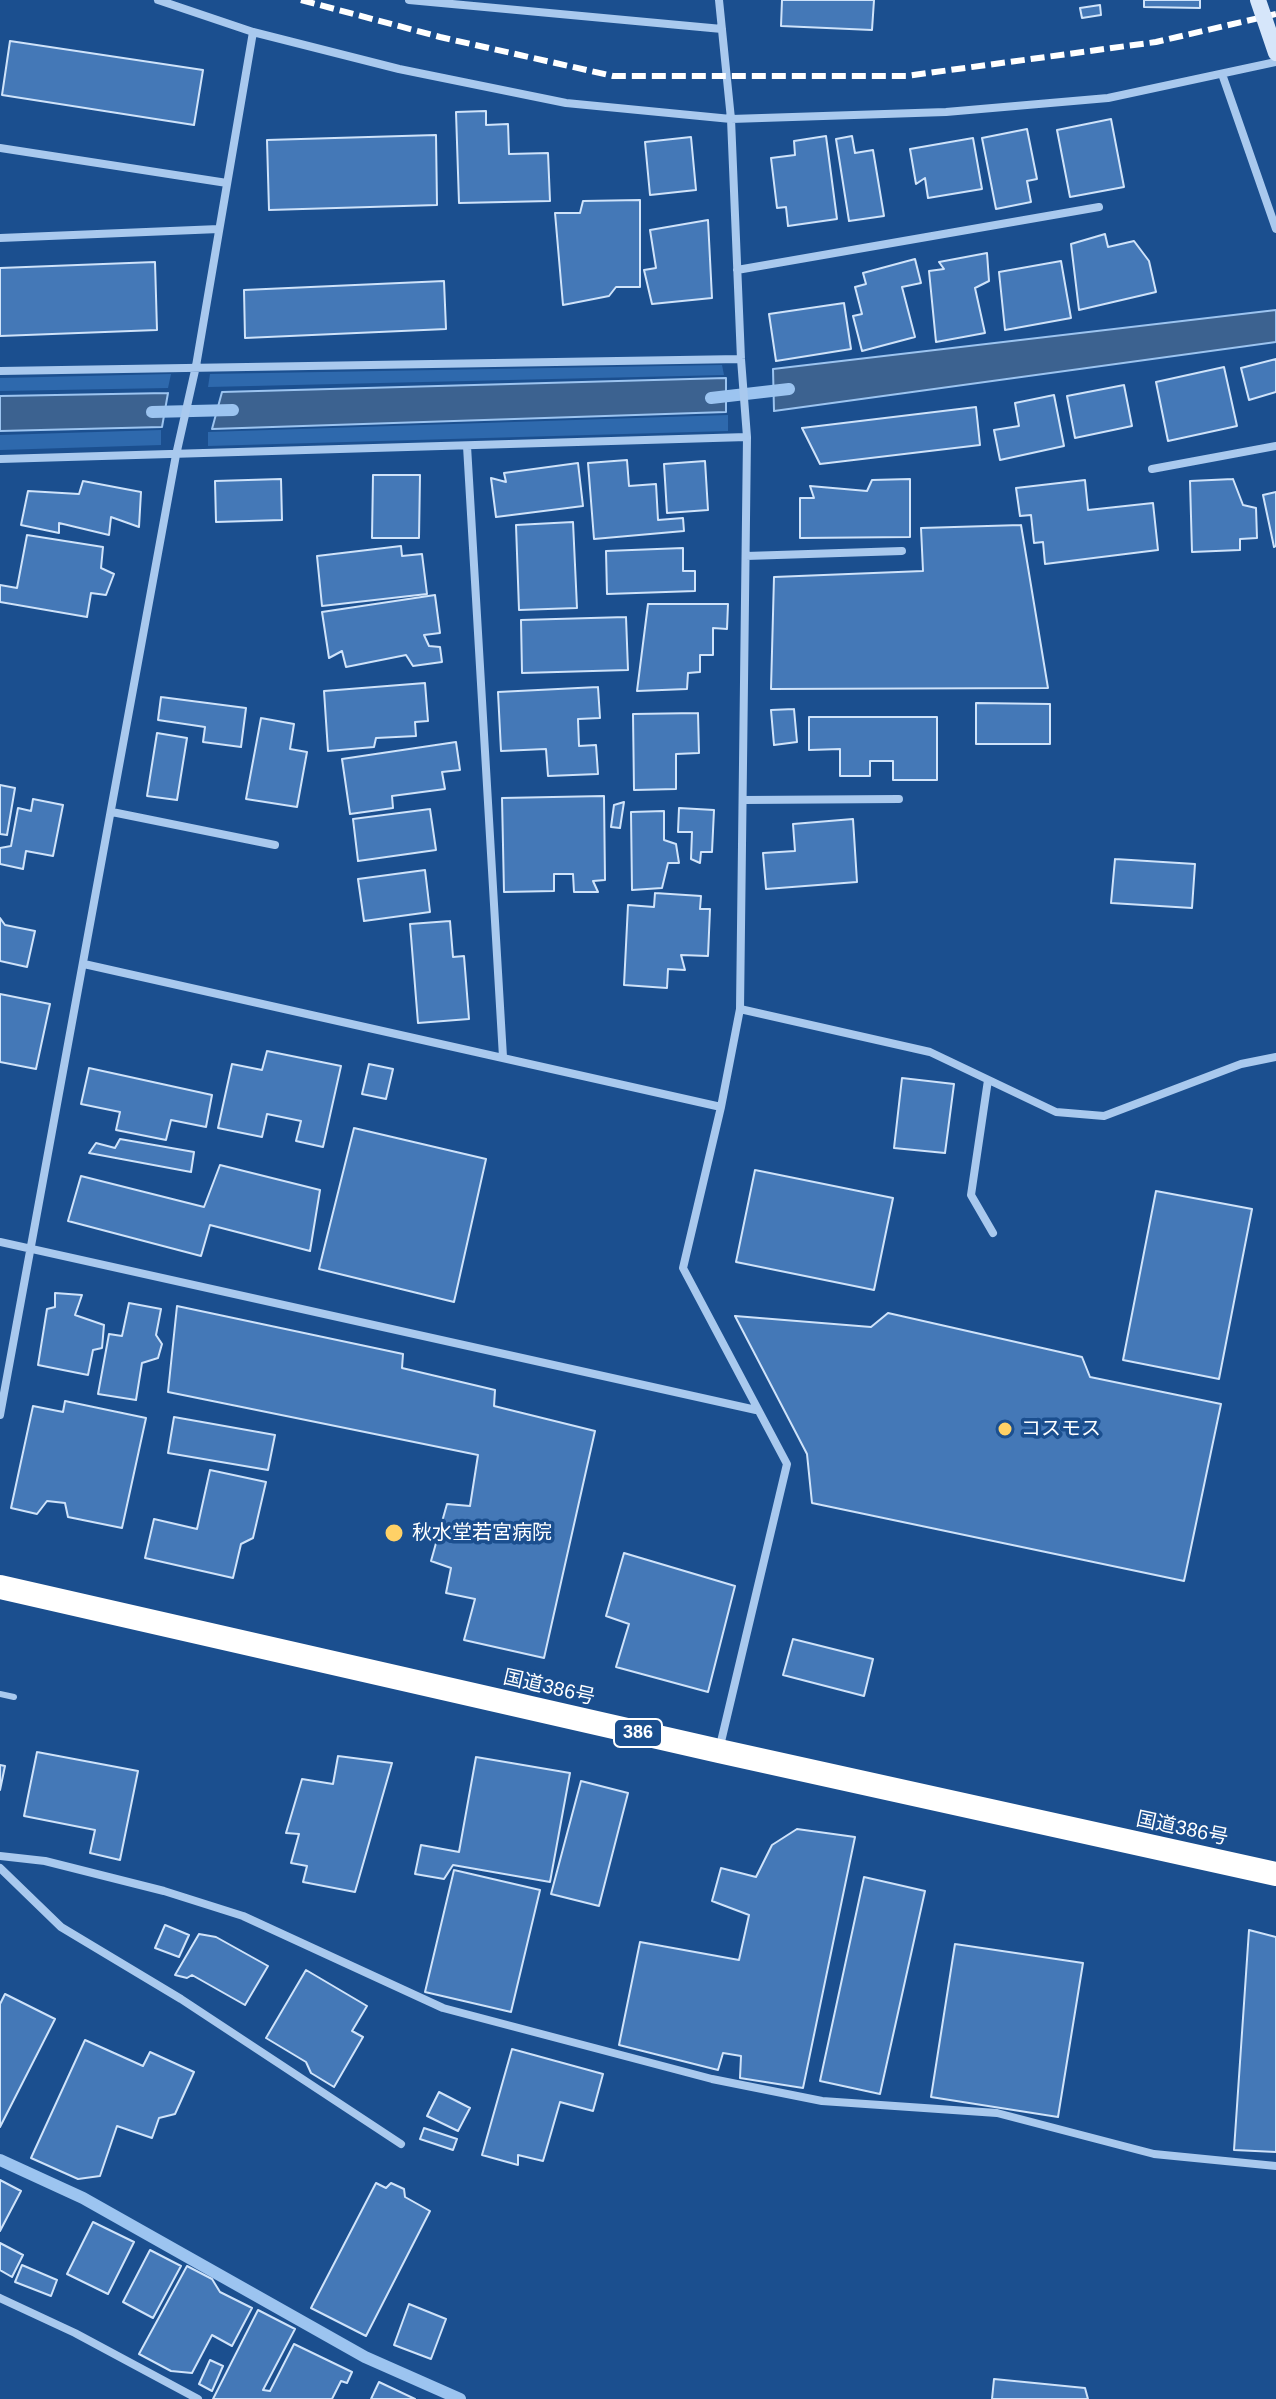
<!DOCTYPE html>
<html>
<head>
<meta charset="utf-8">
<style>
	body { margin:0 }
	canvas { display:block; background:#1b4f8f }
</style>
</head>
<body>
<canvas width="1276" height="2399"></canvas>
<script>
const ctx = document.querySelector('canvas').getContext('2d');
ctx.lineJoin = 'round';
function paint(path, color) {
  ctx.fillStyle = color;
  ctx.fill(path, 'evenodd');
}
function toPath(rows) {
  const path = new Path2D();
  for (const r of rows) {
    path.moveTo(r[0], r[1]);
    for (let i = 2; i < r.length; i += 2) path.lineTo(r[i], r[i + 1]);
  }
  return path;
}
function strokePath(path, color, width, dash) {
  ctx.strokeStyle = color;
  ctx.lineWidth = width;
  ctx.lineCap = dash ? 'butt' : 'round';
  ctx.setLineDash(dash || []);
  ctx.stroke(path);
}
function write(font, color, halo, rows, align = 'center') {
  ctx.font = font + ' Helvetica,"Noto Sans JP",sans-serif';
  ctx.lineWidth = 7;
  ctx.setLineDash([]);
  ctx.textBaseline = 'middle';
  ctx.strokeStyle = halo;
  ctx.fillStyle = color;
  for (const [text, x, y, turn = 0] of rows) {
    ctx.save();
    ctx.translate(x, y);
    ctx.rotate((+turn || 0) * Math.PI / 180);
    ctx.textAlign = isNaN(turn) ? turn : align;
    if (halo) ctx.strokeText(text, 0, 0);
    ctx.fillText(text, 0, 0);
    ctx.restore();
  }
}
paint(toPath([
	[722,365,724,375,208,387,210,374],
	[171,374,168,388,0,391,0,378],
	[728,415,728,431,208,446,208,432],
	[161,430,161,445,0,450,0,435]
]), '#2e69ad');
const water = toPath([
	[1276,310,1276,342,774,411,773,369,1276,310],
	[726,378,726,412,212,429,222,392,726,378],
	[168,393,162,427,0,431,0,396,168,393]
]);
paint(water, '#3c6290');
strokePath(water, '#9cc4f0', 2);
strokePath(toPath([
	[711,398,789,389],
	[152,412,233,410],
	[0,2160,83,2198,365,2357,460,2399]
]), '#9cc4f0', 12);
const building = toPath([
	[782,0,874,0,872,30,781,26,782,0],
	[1144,0,1200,0,1200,8,1144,7,1144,0],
	[1100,5,1101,15,1082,18,1080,8,1100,5],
	[10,41,203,70,194,125,2,95,10,41],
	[486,111,486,125,508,124,509,154,548,153,550,201,459,203,456,112,486,111],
	[1111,119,1124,187,1070,197,1057,130,1111,119],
	[1027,129,1037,179,1027,181,1031,202,996,209,982,138,1027,129],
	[436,135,437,205,269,210,267,140,436,135],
	[826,136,837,219,788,226,786,207,777,208,771,158,795,155,794,141,826,136],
	[852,136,855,153,873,150,884,216,849,221,836,139,852,136],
	[691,137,696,190,650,195,645,142,691,137],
	[973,138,982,189,928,198,925,178,916,184,910,149,973,138],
	[640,200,640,287,616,287,609,296,563,305,555,213,580,213,583,201,640,200],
	[708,220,712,298,652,304,644,270,656,268,650,230,708,220],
	[1105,234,1108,247,1134,241,1149,261,1156,292,1079,310,1071,244,1105,234],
	[987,253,989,281,975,288,985,333,936,342,929,271,944,269,939,262,987,253],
	[915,259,921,283,902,287,915,337,862,351,853,316,862,314,855,287,866,284,863,273,915,259],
	[1061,261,1071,318,1005,330,999,272,1061,261],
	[155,262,157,330,0,336,0,268,155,262],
	[444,281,446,329,245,338,244,290,444,281],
	[844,303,851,349,776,361,769,314,844,303],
	[1276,359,1276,392,1249,400,1241,368,1276,359],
	[1224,367,1237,426,1168,441,1156,382,1224,367],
	[1124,385,1132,426,1075,438,1067,396,1124,385],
	[1054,395,1064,446,1000,460,994,430,1019,426,1015,403,1054,395],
	[976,407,980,445,820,464,802,428,976,407],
	[627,460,629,486,656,484,658,520,683,518,684,531,594,539,588,463,627,460],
	[705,461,708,510,667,513,664,464,705,461],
	[578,463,583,506,496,517,491,478,506,482,504,473,578,463],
	[373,475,420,475,419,538,372,538,373,475],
	[281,479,282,520,216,522,215,481,281,479],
	[910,479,910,537,800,538,800,498,814,498,810,486,867,491,872,480,910,479],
	[1233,479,1243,505,1256,508,1257,538,1240,539,1240,550,1192,552,1190,481,1233,479],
	[1085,480,1088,510,1153,503,1158,550,1045,564,1043,542,1034,543,1031,515,1020,516,1016,488,1085,480],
	[83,481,141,492,139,527,111,517,109,535,59,523,59,533,21,525,28,491,79,494,83,481],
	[1276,492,1276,546,1274,547,1263,495,1276,492],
	[573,522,577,608,519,610,516,525,573,522],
	[1021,525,1048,688,771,689,774,577,923,571,921,528,1021,525],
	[27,535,103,547,101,568,114,574,106,595,91,593,87,617,0,602,0,585,17,588,27,535],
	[401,546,402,556,422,554,427,594,322,606,317,556,401,546],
	[683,548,683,571,695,571,695,591,607,594,606,551,683,548],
	[435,595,440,633,424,635,429,646,440,647,442,662,413,666,406,655,346,667,342,651,329,658,322,612,435,595],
	[648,604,728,604,727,629,713,628,713,655,700,655,700,672,688,673,687,689,637,691,648,604],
	[626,617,628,670,522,673,521,620,626,617],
	[425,683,428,721,415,722,416,736,376,738,374,747,328,751,324,691,425,683],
	[598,687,600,718,578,719,579,746,596,745,598,774,548,776,546,749,501,751,498,692,598,687],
	[161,697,246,708,241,747,203,742,205,727,158,720,161,697],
	[976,703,1050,704,1050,744,976,744,976,703],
	[794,709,797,742,774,745,771,710,794,709],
	[698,713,699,753,676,754,676,789,634,790,633,714,698,713],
	[809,717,937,717,937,780,893,780,893,761,870,761,870,776,840,776,840,749,809,750,809,717],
	[261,718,294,724,290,749,307,752,297,807,246,799,261,718],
	[157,733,187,738,177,800,147,796,157,733],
	[456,742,460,770,442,772,445,789,392,796,393,808,350,814,342,759,456,742],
	[0,785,15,788,7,835,0,834,0,785],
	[604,796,605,880,593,881,598,892,574,892,573,874,554,874,554,891,504,892,502,798,604,796],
	[33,799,63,805,53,856,26,851,23,869,0,864,0,848,11,846,18,808,31,811,33,799],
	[624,802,620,828,611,827,614,805,624,802],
	[679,808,714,810,712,852,701,852,700,863,691,859,692,832,678,832,679,808],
	[430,809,436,850,358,861,353,819,430,809],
	[664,811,664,840,676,844,679,863,668,863,662,888,632,890,631,812,664,811],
	[853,819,857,882,766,889,763,853,795,851,793,824,853,819],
	[1115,859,1195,864,1192,908,1111,903,1115,859],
	[425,870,430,912,364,921,358,879,425,870],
	[655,893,701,896,700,909,710,909,708,956,681,955,685,970,668,969,667,988,624,985,628,905,654,907,655,893],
	[0,918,5,925,35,931,27,967,0,961,0,918],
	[450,921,453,957,464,956,469,1019,418,1023,410,924,450,921],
	[0,994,50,1004,36,1069,0,1062,0,994],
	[267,1051,341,1066,323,1147,296,1141,301,1121,267,1114,262,1137,218,1128,232,1064,262,1070,267,1051],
	[369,1064,393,1069,386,1099,362,1094,369,1064],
	[89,1068,212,1095,206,1127,171,1120,166,1140,116,1130,120,1112,81,1104,89,1068],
	[902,1078,954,1084,945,1153,894,1148,902,1078],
	[354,1128,486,1159,454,1302,319,1269,354,1128],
	[120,1139,194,1152,191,1172,89,1153,96,1143,115,1148,120,1139],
	[220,1165,320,1190,310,1251,210,1225,201,1256,68,1221,81,1176,204,1207,220,1165],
	[755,1170,893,1198,874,1290,736,1262,755,1170],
	[1156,1191,1252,1209,1219,1379,1123,1360,1156,1191],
	[55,1293,82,1295,75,1315,104,1325,102,1348,93,1350,88,1375,38,1365,47,1309,55,1307,55,1293],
	[129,1303,161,1309,156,1335,162,1344,158,1358,142,1363,136,1400,98,1394,109,1334,122,1336,129,1303],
	[177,1306,403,1354,402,1368,495,1390,494,1406,595,1431,544,1658,464,1640,475,1599,446,1593,451,1568,431,1561,447,1504,470,1506,478,1455,168,1392,177,1306],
	[888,1313,1082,1357,1090,1377,1221,1404,1184,1581,812,1503,807,1454,735,1316,871,1327,888,1313],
	[65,1401,146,1418,122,1528,68,1517,65,1503,47,1501,37,1514,11,1508,33,1406,63,1412,65,1401],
	[174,1417,275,1435,268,1470,168,1453,174,1417],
	[210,1470,266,1482,253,1538,241,1544,233,1578,145,1558,154,1519,197,1529,210,1470],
	[624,1553,735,1586,708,1692,616,1667,629,1624,606,1616,624,1553],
	[793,1639,873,1659,864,1696,783,1675,793,1639],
	[37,1752,138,1771,120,1860,90,1853,95,1830,24,1816,37,1752],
	[338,1756,392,1763,355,1892,303,1882,307,1866,291,1863,299,1834,286,1833,302,1779,333,1784,338,1756],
	[476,1757,570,1773,550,1882,453,1865,444,1879,415,1874,421,1845,459,1852,476,1757],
	[0,1765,5,1766,0,1790,0,1765],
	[581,1781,628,1793,599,1906,551,1894,581,1781],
	[797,1829,855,1837,803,2088,740,2078,741,2056,723,2053,718,2070,619,2045,640,1942,739,1960,749,1915,712,1901,721,1868,756,1877,772,1845,797,1829],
	[454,1870,540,1890,511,2012,425,1992,454,1870],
	[864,1877,925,1891,880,2094,820,2081,864,1877],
	[165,1925,189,1935,179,1957,155,1948,165,1925],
	[1249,1930,1276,1937,1276,2152,1234,2150,1249,1930],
	[199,1934,216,1937,268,1966,245,2005,192,1975,187,1978,175,1975,199,1934],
	[955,1944,1083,1963,1058,2117,931,2097,955,1944],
	[306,1970,367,2006,352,2031,363,2037,334,2087,311,2073,306,2062,266,2038,306,1970],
	[5,1994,55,2019,0,2127,0,2004,5,1994],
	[85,2040,143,2066,150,2052,194,2072,175,2114,159,2118,152,2138,117,2126,100,2176,78,2179,31,2158,85,2040],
	[512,2049,603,2074,593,2111,560,2102,543,2161,518,2155,518,2165,482,2155,512,2049],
	[439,2092,470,2108,458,2131,427,2116,439,2092],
	[424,2128,457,2139,453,2150,420,2139,424,2128],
	[0,2180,21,2191,0,2231,0,2180],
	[376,2183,386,2188,391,2183,404,2189,405,2197,430,2211,366,2336,311,2308,376,2183],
	[93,2222,134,2242,108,2294,67,2274,93,2222],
	[0,2243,23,2255,12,2277,0,2270,0,2243],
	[150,2250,181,2266,153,2318,123,2302,150,2250],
	[22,2265,57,2280,51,2296,15,2282,22,2265],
	[187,2266,212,2279,220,2292,252,2308,232,2346,212,2335,192,2373,171,2371,139,2354,187,2266],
	[409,2304,446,2319,431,2359,394,2345,409,2304],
	[258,2310,295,2329,263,2390,270,2391,294,2344,352,2372,347,2383,341,2381,332,2399,213,2399,258,2310],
	[210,2360,223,2366,212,2391,199,2384,210,2360],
	[994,2379,1085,2388,1088,2399,992,2399,994,2379],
	[379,2382,415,2399,371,2399,379,2382]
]);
paint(building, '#4478b7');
strokePath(building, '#cfe3fa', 2);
strokePath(toPath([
	[0,1694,14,1697]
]), '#a9c9ee', 6);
strokePath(toPath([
	[158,0,253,32,399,69,566,103,731,119,946,112,1108,98,1276,62],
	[409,0,722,29],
	[1222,74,1276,229],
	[0,148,227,183],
	[0,238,219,229],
	[737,270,1099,207],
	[0,371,741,359],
	[467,446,503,1057],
	[0,459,747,437],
	[1152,469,1276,446],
	[746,556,902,551],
	[743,800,899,799],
	[112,812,275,845],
	[84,964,721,1107],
	[740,1009,930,1052,1056,1112,1104,1116,1241,1064,1276,1057],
	[988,1080,971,1195,993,1233],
	[0,1242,756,1410],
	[0,1415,176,455,196,366,253,32],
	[719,1750,787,1464,683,1268,721,1107,740,1009,747,437,741,359,731,119,719,0],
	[0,1856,45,1861,164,1891,243,1916,443,2008,712,2079,822,2101,997,2113,1154,2154,1276,2166],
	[0,1868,61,1927,181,1999,401,2144],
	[0,2298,75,2333,198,2399]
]), '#a9c9ee', 8);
strokePath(toPath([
	[0,1587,719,1751,1276,1874]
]), '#fff', 24);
strokePath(toPath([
	[301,0,440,37,613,76,906,76,1156,42,1276,14]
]), '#fff', 6, [14, 6]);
strokePath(toPath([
	[1258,0,1276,53]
]), '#d6e6fa', 16);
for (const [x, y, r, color] of [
	[1005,1429,8,"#ffd166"],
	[394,1533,10,"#ffd166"]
]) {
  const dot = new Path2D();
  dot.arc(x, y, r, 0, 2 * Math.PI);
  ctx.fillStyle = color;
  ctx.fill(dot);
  strokePath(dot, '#1b4f8f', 3);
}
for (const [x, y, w] of [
	[638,1733,48]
]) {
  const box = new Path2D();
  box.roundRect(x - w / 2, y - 14, w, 28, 6);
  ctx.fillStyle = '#1b4f8f';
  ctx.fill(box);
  strokePath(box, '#fff', 2);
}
write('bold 18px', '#fff', null, [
	["386",638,1733]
]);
write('20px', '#fff', '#1b4f8f', [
	["コスモス",1021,1429],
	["秋水堂若宮病院",412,1533]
], 'left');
write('20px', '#fff', '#1b4f8f', [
	["国道386号",549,1688,13],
	["国道386号",1182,1829,12]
]);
</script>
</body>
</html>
